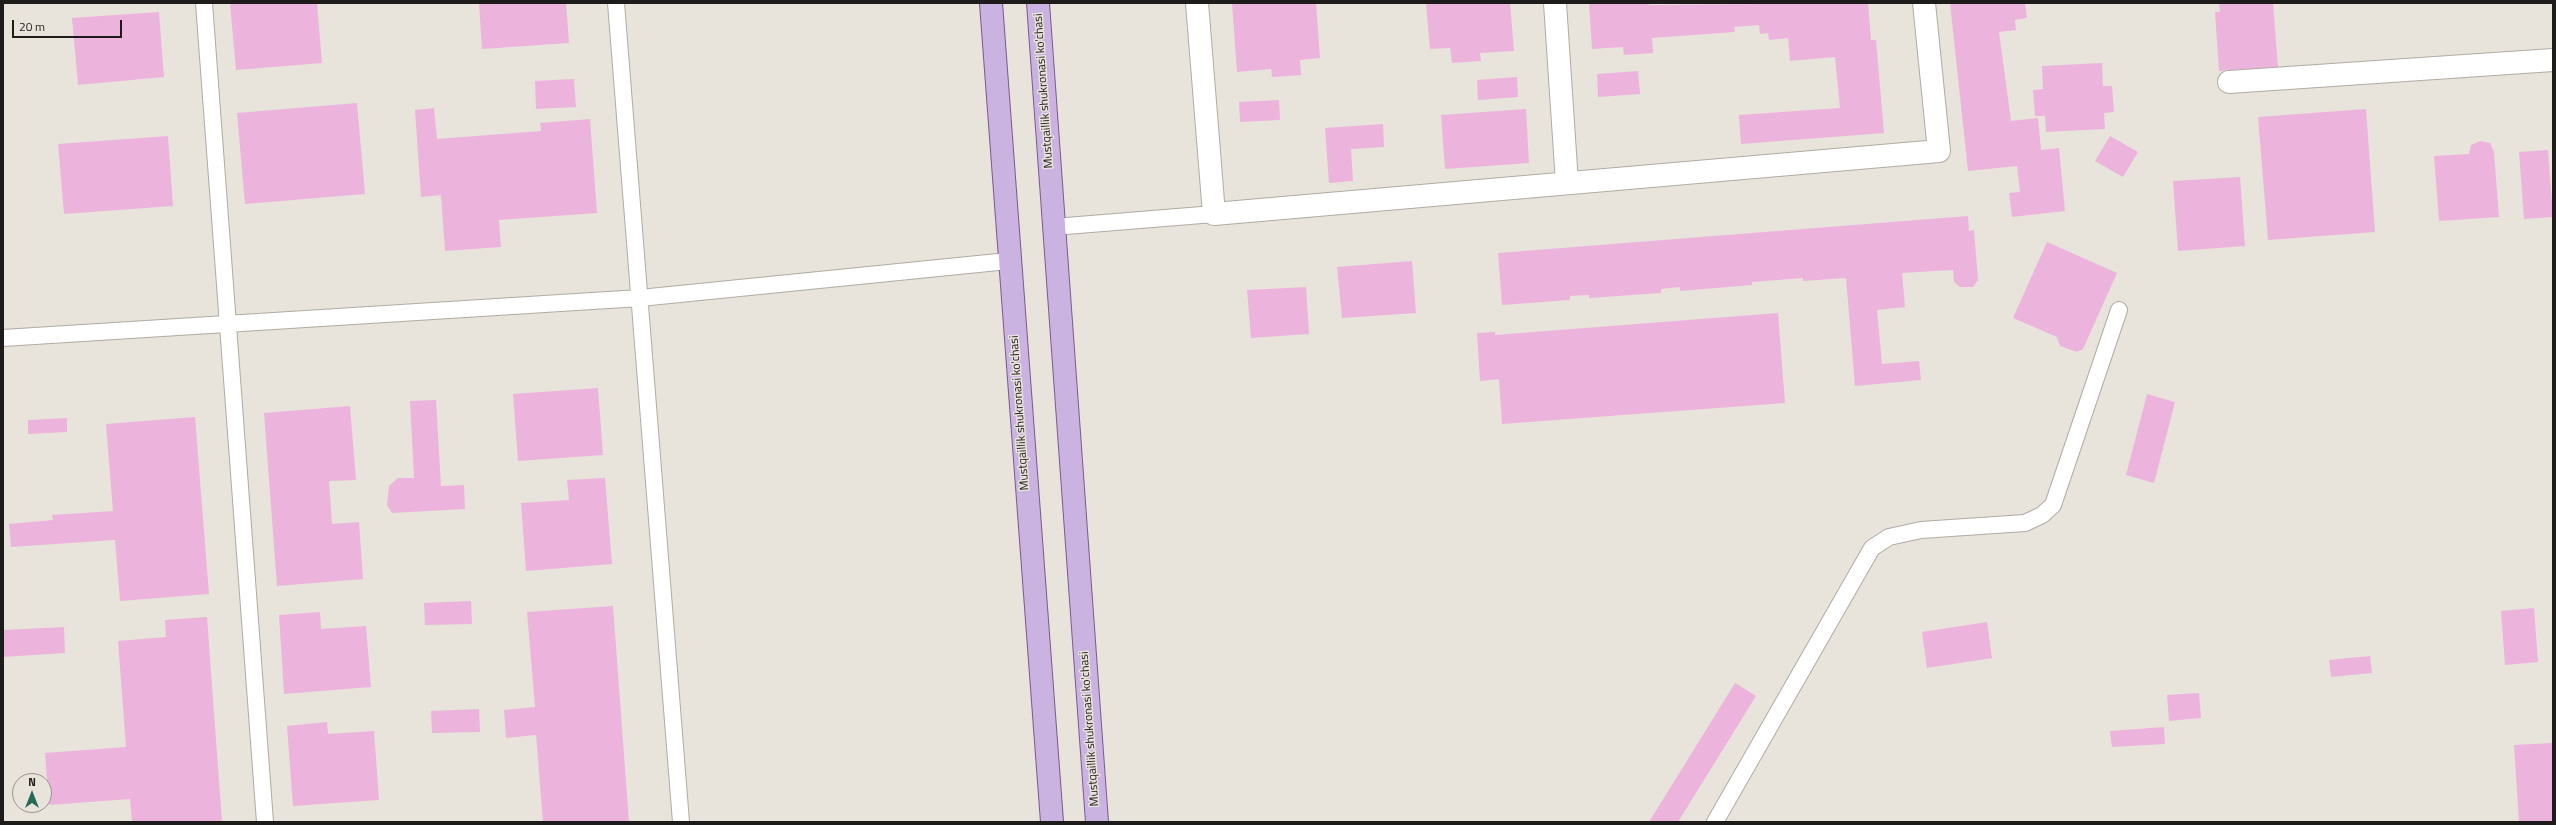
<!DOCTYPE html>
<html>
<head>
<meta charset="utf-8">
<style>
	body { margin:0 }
	#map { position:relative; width:2556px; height:825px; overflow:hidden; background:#e8e3db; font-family:"Titillium Web",sans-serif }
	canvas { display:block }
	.frame { position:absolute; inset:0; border:4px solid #1e1c1a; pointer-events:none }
	.north { position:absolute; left:12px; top:773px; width:40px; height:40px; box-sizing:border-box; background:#e8e3db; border:1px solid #97938e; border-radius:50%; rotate:0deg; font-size:11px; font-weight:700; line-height:16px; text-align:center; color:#1e1c1a }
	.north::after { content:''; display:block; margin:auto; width:14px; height:18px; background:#276857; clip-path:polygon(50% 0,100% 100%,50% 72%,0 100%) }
	.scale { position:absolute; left:12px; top:20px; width:110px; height:18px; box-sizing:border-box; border:2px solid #1e1c1a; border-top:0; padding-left:5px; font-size:12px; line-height:14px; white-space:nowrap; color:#1e1c1a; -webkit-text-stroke:3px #e8e3db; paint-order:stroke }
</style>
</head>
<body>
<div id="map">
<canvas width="2556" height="825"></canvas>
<div class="frame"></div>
<div class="north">N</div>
<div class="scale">20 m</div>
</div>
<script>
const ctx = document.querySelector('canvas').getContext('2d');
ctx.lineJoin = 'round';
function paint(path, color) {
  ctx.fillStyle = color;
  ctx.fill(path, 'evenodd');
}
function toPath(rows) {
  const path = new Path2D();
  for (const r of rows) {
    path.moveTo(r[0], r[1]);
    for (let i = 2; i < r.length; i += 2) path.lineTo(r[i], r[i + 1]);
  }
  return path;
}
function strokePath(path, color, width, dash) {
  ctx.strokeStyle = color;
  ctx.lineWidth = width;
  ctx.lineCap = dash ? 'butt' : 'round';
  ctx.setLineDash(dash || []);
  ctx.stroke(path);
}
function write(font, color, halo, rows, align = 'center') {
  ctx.font = font + ' "Titillium Web",sans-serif';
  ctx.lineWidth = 3;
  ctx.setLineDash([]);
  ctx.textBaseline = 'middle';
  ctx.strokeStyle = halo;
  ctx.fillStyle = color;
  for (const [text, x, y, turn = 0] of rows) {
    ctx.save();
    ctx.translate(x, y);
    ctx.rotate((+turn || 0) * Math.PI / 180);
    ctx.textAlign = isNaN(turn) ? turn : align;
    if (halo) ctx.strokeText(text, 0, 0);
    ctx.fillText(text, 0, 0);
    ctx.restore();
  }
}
paint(toPath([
	[317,3,322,63,236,70,230,4],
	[479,3,566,3,569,43,482,49],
	[1232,3,1316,3,1320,58,1300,60,1301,75,1272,77,1271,69,1237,72],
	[1426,3,1510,3,1514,51,1480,53,1481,61,1452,63,1450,48,1430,49],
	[1589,3,1649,3,1650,5,1868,3,1871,40,1876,40,1884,133,1741,144,1739,115,1840,108,1835,57,1790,61,1788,38,1769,40,1768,33,1760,34,1759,25,1734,27,1735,32,1652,38,1653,53,1624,55,1623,47,1592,49],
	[1950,3,2025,3,2027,18,2015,20,2016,30,1999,32,2011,121,2038,118,2041,150,2059,148,2065,211,2012,217,2009,193,2020,192,2017,166,1968,171],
	[2219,3,2273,3,2278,67,2219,71,2215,12,2220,12],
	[159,12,164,77,78,85,72,18],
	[2102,63,2103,86,2112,86,2114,112,2104,113,2105,129,2046,132,2045,116,2035,116,2033,90,2043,89,2042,66],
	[1638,71,1640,94,1598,97,1597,74],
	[1517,77,1518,97,1478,100,1477,80],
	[574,79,576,107,536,109,535,81],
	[1279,100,1280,120,1240,122,1239,102],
	[357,103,365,194,245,204,237,113],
	[434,108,437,139,541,131,540,123,590,119,597,213,499,220,501,247,445,251,441,195,421,197,415,110],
	[1526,109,1529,163,1445,169,1441,115],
	[2366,109,2375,232,2268,240,2258,117],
	[1383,124,1384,147,1351,149,1353,181,1329,183,1325,128],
	[168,136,173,206,64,214,58,144],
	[2110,136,2138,152,2123,177,2095,161],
	[2480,141,2490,143,2494,152,2499,217,2439,221,2434,156,2469,154,2471,145],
	[2548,150,2553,217,2524,219,2519,152],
	[2240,177,2245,246,2178,251,2173,181],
	[1968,216,1969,231,1974,230,1978,280,1973,287,1960,287,1954,282,1953,270,1902,273,1905,307,1877,310,1882,364,1919,361,1921,380,1855,386,1846,278,1803,281,1803,278,1752,282,1752,285,1680,291,1680,287,1661,289,1661,293,1589,298,1589,295,1570,296,1570,300,1502,305,1498,253],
	[2047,242,2117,273,2083,349,2077,352,2060,346,2057,337,2013,318],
	[1412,261,1416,313,1342,318,1337,267],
	[1306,287,1309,334,1251,338,1247,290],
	[1778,313,1785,403,1502,424,1499,379,1480,381,1477,333,1495,332,1495,335],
	[598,388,603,455,518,461,513,394],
	[2147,394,2175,402,2154,483,2126,475],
	[436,400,441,486,464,485,465,509,392,513,387,505,389,486,398,478,414,478,410,401],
	[350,406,356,480,329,481,332,524,359,522,363,579,277,586,264,413],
	[195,417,209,594,120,601,115,540,11,547,9,524,53,520,52,515,113,511,106,424],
	[67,418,67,432,28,434,28,420],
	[605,478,612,564,526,571,521,503,569,500,567,480],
	[471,601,472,624,425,625,424,603],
	[613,606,629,822,543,822,536,735,506,738,504,710,535,707,527,612],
	[2534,608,2538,662,2505,665,2501,611],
	[320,612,321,629,366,626,371,687,284,694,279,615],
	[207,617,222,822,132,822,130,799,49,805,45,753,126,747,118,641,166,637,165,620],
	[1987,622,1992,658,1927,668,1922,632],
	[64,627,65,653,3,657,3,630],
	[2370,656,2372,673,2331,677,2329,660],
	[1735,683,1756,696,1678,822,1649,822],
	[2199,693,2201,718,2169,721,2167,695],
	[479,709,480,732,432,733,431,711],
	[327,722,328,734,374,731,379,800,293,806,287,726],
	[2164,727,2165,744,2112,747,2110,731],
	[2553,743,2553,822,2519,822,2514,745]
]), '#ecb4dc');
const service = toPath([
	[204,3,265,822],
	[616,3,681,822],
	[1054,227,1214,214],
	[3,338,640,298,1008,261],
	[1715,822,1872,548,1889,537,1921,530,2025,523,2042,515,2053,505,2119,310]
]);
const minor = toPath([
	[1197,3,1214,214,1939,151,1924,3],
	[1555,3,1567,183],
	[2229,82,2553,60]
]);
const primary = toPath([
	[991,3,1052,822],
	[1038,3,1097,822]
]);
strokePath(service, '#b0aba3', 18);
strokePath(minor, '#b0aba3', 24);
strokePath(primary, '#775c8e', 24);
strokePath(service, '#fff', 16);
strokePath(minor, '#fff', 22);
strokePath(primary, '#cab2e1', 22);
write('12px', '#1e1c1a', '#e8e3db', [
	["Mustqaillik shukronasi ko'chasi",1044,91,-94],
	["Mustqaillik shukronasi ko'chasi",1020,413,-94],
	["Mustqaillik shukronasi ko'chasi",1090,729,-94]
]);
</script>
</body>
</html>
